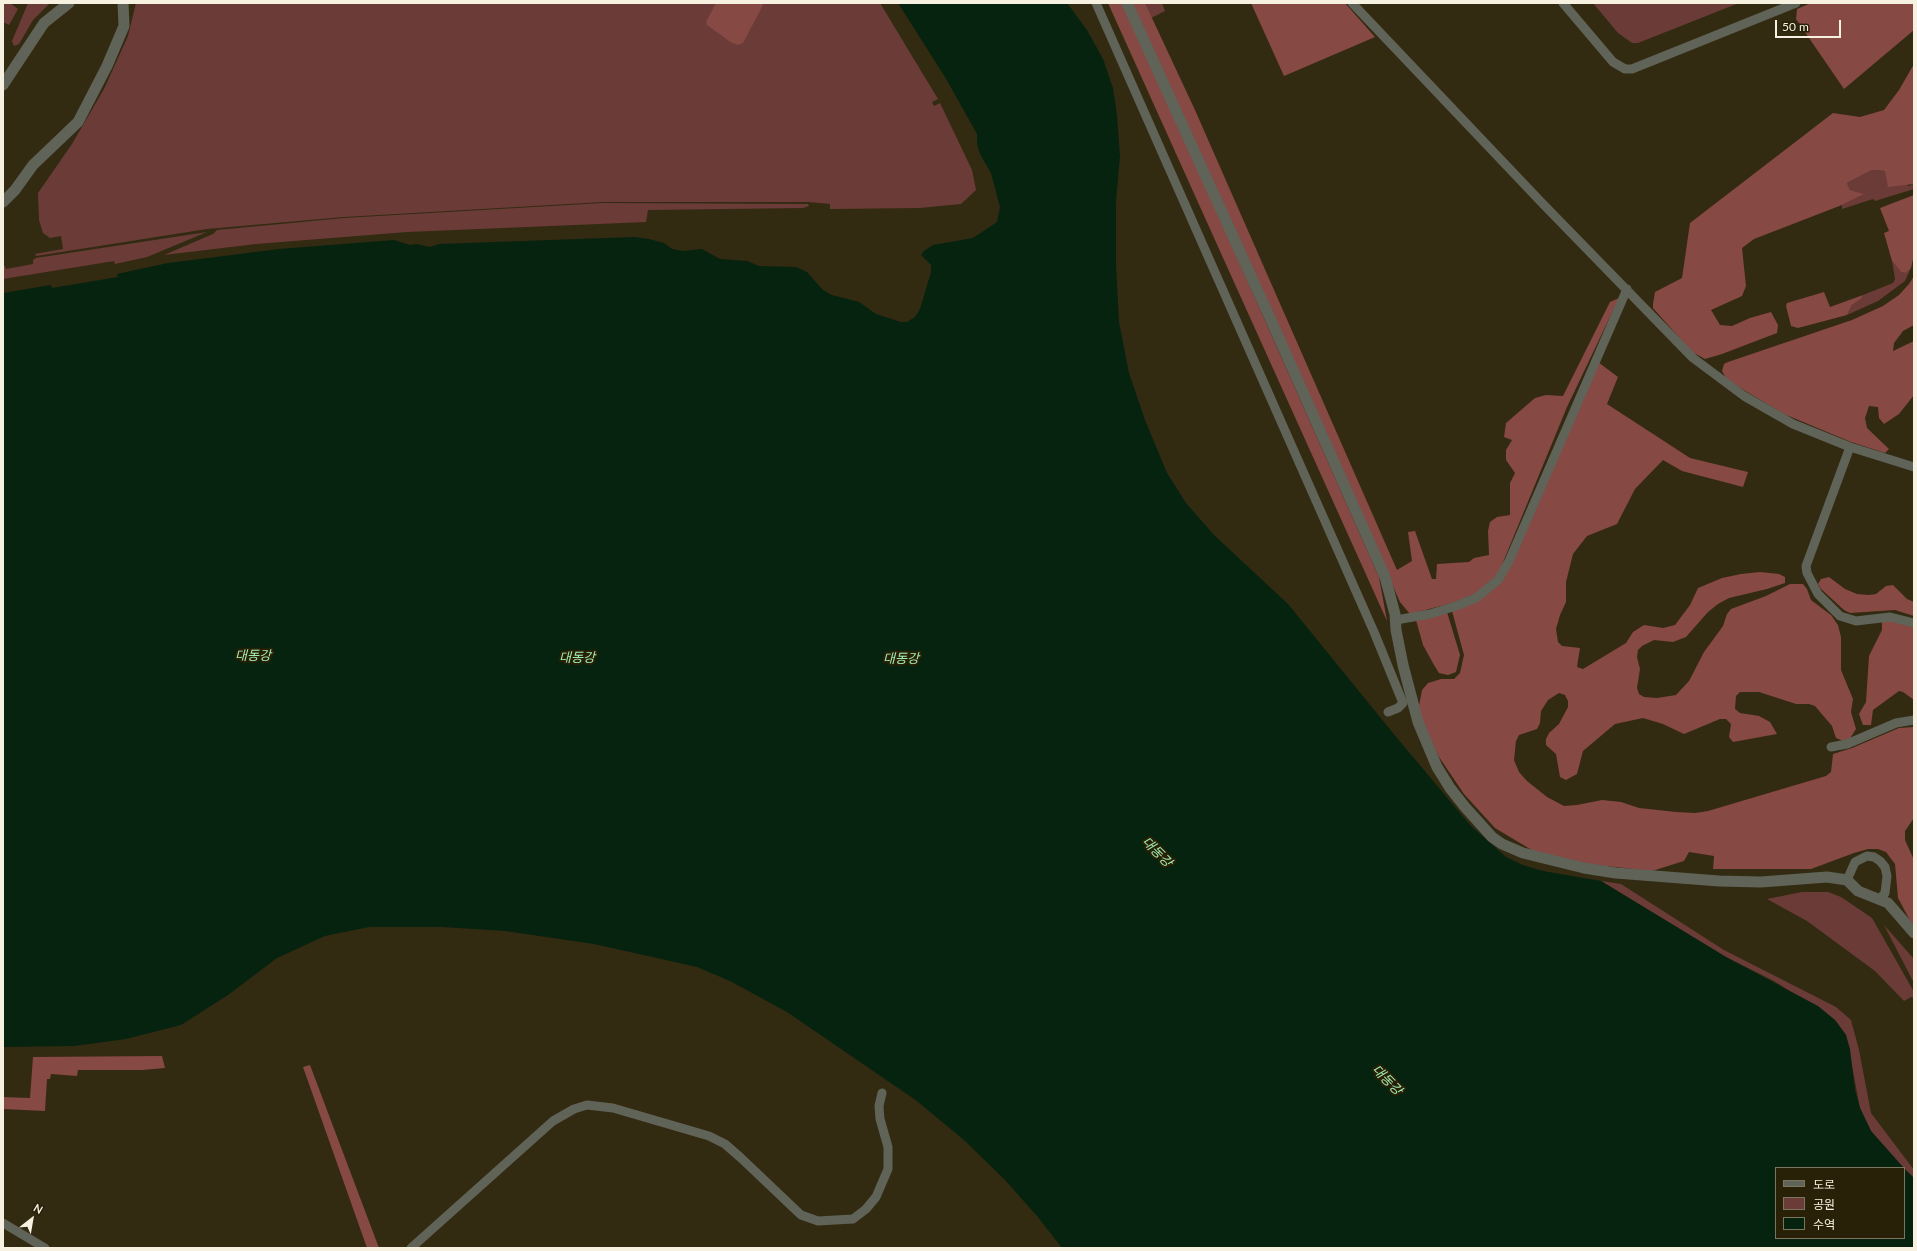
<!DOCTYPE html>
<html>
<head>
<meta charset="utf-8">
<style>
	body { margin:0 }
	#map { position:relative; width:1917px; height:1251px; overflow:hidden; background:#332a12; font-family:Lato,"Noto Sans KR",sans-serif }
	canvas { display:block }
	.frame { position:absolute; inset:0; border:4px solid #f7f1e2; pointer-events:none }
	.legend { position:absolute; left:1775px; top:1167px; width:130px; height:72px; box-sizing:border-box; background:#292008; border:1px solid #7b745f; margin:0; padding:5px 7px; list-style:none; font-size:12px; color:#f7f1e2 }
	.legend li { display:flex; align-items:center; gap:8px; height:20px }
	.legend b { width:20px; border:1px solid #7b745f }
	.north { position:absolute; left:12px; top:1199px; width:40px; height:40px; -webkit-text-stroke:3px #292008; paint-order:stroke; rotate:31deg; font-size:11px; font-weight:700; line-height:16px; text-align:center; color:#f7f1e2 }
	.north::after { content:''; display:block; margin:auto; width:14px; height:18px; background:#f7f1e2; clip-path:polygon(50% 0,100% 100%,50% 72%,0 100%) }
	.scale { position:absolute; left:1775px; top:20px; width:66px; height:18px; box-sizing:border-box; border:2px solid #f7f1e2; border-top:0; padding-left:5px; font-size:12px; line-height:14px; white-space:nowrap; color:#f7f1e2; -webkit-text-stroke:3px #292008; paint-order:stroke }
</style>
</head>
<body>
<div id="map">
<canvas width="1917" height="1251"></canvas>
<div class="frame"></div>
<ul class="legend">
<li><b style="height:5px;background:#606358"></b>도로</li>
<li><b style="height:11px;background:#6b3c37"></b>공원</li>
<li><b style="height:11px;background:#06230f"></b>수역</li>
</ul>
<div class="north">N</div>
<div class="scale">50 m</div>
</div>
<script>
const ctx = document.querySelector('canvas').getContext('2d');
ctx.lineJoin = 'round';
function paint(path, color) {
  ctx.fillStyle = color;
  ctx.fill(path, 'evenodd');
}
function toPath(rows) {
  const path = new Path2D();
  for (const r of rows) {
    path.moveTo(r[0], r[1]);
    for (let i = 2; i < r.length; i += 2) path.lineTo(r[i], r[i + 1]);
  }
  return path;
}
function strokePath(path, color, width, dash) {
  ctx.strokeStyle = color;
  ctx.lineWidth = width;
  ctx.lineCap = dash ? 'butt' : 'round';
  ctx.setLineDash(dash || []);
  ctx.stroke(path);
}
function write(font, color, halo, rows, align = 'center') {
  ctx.font = font + ' Lato,"Noto Sans KR",sans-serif';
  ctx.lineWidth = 4;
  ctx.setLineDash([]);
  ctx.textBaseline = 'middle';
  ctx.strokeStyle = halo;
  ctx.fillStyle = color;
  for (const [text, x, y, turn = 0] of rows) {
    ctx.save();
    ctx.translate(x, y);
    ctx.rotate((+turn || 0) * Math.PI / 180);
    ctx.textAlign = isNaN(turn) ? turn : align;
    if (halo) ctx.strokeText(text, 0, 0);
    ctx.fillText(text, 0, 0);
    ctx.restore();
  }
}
paint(toPath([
	[3,3,10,3,18,9,9,25,3,22],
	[28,3,50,3,33,20,19,44,14,46,12,41],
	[136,3,880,3,938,99,932,102,934,106,940,103,972,170,976,190,961,204,920,208,830,209,830,204,809,202,603,202,344,217,207,229,36,256,35,254,63,249,61,236,50,238,43,233,39,220,38,193,72,144,104,89,128,36],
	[1145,3,1162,3,1165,11,1151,18],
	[1593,3,1739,3,1638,43,1632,43,1618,33],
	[1872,170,1885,171,1909,186,1914,184,1914,189,1875,201,1873,199,1842,209,1842,205,1863,194,1850,190,1847,183],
	[603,203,808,204,809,206,803,208,648,210,646,222,407,232,256,244,164,255,213,234,217,230,344,218],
	[207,232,147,257,115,264,114,261,3,279,3,266,5,266,6,269,33,264,33,260,36,258],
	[1892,261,1901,272,1906,273,1911,268,1905,281,1878,301,1847,315,1852,305,1861,299,1863,295,1893,283,1895,279],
	[1601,881,1621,884,1724,950,1836,1007,1851,1020,1859,1050,1871,1113,1914,1170,1914,1178,1899,1164,1871,1131,1860,1108,1846,1035,1835,1020,1774,981,1726,957],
	[1802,892,1828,892,1841,897,1872,918,1914,992,1914,998,1911,997,1904,1001,1875,971,1807,921,1767,899],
	[1884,925,1914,959,1914,983]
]), '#6b3c37');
paint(toPath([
	[716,3,761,3,763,5,743,43,738,45,732,43,707,25,706,22],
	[1108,3,1124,3,1379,577,1387,621],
	[1131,3,1145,3,1195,110,1397,570,1412,561,1408,532,1415,531,1432,579,1436,579,1437,564,1469,562,1474,558,1489,555,1488,531,1490,522,1497,517,1510,515,1510,483,1515,473,1506,460,1506,450,1512,440,1504,437,1506,423,1535,398,1546,395,1563,396,1610,302,1619,298,1567,407,1499,572,1492,580,1475,594,1452,603,1410,614,1400,602],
	[1251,3,1345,3,1375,37,1284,76],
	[1811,3,1914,3,1914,30,1844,89,1796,19,1797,9],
	[1914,64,1914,184,1888,187,1885,171,1872,170,1847,183,1850,190,1864,194,1842,205,1754,239,1742,248,1746,286,1742,296,1711,310,1720,325,1732,326,1750,318,1771,312,1778,325,1777,333,1722,354,1705,359,1692,352,1653,308,1653,304,1655,292,1682,278,1690,223,1833,113,1860,117,1884,110,1899,90],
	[1914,195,1914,255,1911,268,1906,273,1901,272,1892,261,1884,233,1889,231,1880,208],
	[1914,276,1914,325,1903,331,1894,343,1893,351,1914,341,1914,395,1899,414,1884,424,1879,418,1878,407,1869,406,1865,418,1867,428,1889,449,1885,453,1851,442,1784,414,1737,386,1726,378,1722,371,1724,364,1728,362,1852,320,1883,306,1899,295,1909,284],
	[1824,292,1830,307,1863,295,1861,299,1852,305,1847,315,1798,328,1791,326,1786,306,1787,303],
	[1598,362,1618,377,1607,404,1690,458,1748,472,1743,487,1682,471,1663,460,1635,489,1617,524,1587,536,1573,554,1566,582,1566,602,1560,615,1556,629,1558,642,1562,646,1580,648,1577,667,1583,669,1626,643,1633,632,1644,625,1663,628,1675,625,1690,605,1698,588,1722,578,1741,574,1760,572,1779,574,1785,577,1785,583,1767,589,1729,598,1718,604,1708,612,1686,637,1673,642,1654,640,1642,646,1638,650,1637,657,1640,669,1637,688,1639,694,1644,697,1657,698,1676,695,1689,681,1704,652,1723,626,1727,614,1731,609,1766,596,1790,584,1803,584,1807,589,1811,600,1831,615,1838,625,1841,637,1841,670,1853,699,1851,712,1856,729,1849,740,1843,741,1836,738,1832,726,1815,706,1809,704,1796,704,1759,692,1740,692,1736,696,1735,709,1740,713,1759,716,1770,722,1777,734,1733,742,1729,737,1731,724,1726,719,1720,719,1684,734,1663,724,1643,718,1615,724,1583,751,1577,774,1566,780,1560,777,1556,754,1546,745,1546,739,1549,733,1559,724,1568,707,1568,701,1565,695,1559,693,1548,700,1541,711,1540,723,1537,729,1519,735,1516,741,1514,760,1519,772,1527,781,1547,797,1564,806,1577,805,1602,800,1621,802,1639,808,1676,812,1695,813,1708,811,1826,776,1831,772,1833,754,1852,748,1899,728,1914,727,1914,818,1905,831,1905,840,1914,860,1914,928,1898,898,1895,864,1886,852,1878,849,1868,849,1854,853,1811,869,1713,869,1714,856,1689,852,1684,861,1652,871,1588,864,1535,852,1495,828,1464,794,1439,757,1423,724,1419,706,1422,690,1428,683,1441,679,1454,679,1460,673,1464,655,1452,611,1491,591],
	[1829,577,1845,589,1857,594,1869,595,1876,594,1886,586,1893,585,1907,599,1914,602,1914,616,1895,610,1850,613,1844,610,1821,589,1818,584,1821,579],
	[1447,612,1460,655,1456,672,1448,675,1439,673,1434,665,1423,645,1416,620],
	[1891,620,1914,627,1914,700,1903,692,1899,691,1873,710,1871,725,1863,725,1859,714,1866,702,1869,656,1882,630,1882,622],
	[162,1056,165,1068,142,1070,78,1070,77,1076,51,1074,50,1079,47,1079,45,1111,3,1109,3,1097,30,1098,33,1057],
	[310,1065,379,1248,367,1248,303,1067]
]), '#874943');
paint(toPath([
	[898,3,1067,3,1087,30,1103,59,1113,88,1117,115,1120,156,1116,201,1116,264,1119,322,1129,373,1145,420,1167,473,1186,503,1214,535,1288,604,1397,738,1471,826,1506,857,1523,865,1543,871,1601,881,1726,957,1818,1006,1835,1020,1846,1035,1850,1049,1855,1090,1860,1108,1871,1131,1904,1168,1776,1168,1776,1238,1904,1238,1904,1168,1914,1178,1914,1248,1062,1248,1037,1216,1005,1180,965,1141,917,1101,787,1012,730,981,697,967,594,944,505,931,442,927,369,927,325,936,277,958,228,995,181,1025,126,1039,74,1046,3,1047,3,293,51,285,52,288,118,277,117,274,168,263,279,249,394,240,410,245,416,244,430,247,439,244,635,237,649,239,664,243,672,249,683,251,702,249,720,259,747,261,759,266,796,267,807,272,823,290,832,295,859,302,876,314,901,322,907,322,915,317,920,309,931,272,931,265,921,255,924,251,933,245,973,238,997,222,1000,207,991,173,980,154,977,144,977,134,945,77]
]), '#06230f');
strokePath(toPath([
	[1096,3,1374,632,1403,703,1398,708,1388,712],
	[1352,3,1543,204,1693,358,1744,396,1793,424,1850,447,1914,467],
	[1563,3,1613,62,1625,69,1632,69,1796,3],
	[1850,447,1806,566,1807,573,1818,594,1840,616,1856,621,1890,617,1914,623],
	[1396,620,1430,614,1456,606,1476,598,1498,580,1509,561,1627,289],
	[1831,747,1847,744,1896,723,1914,720],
	[1847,880,1855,862,1867,856,1874,857,1880,861,1885,867,1887,876,1885,893,1880,899],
	[3,1223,45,1248],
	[411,1248,553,1121,574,1109,587,1105,613,1108,709,1136,725,1144,741,1158,801,1215,818,1221,853,1219,866,1209,876,1197,888,1169,888,1147,880,1119,879,1106,882,1093]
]), '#606358', 9);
strokePath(toPath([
	[1127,3,1270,318,1385,577,1395,614,1396,630,1403,665,1418,722,1437,767,1450,788,1465,807,1492,837,1502,844,1523,853,1584,868,1616,873,1719,881,1761,882,1827,877,1847,880,1858,891,1888,903,1914,933],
	[3,85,44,23,69,3],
	[3,202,15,190,33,165,78,122,107,66,124,26,123,3]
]), '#606358', 11);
write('italic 13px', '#9eedb0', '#292008', [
	["대동강",253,656],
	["대동강",577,658],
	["대동강",901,659],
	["대동강",1157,852,45],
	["대동강",1387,1080,45]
]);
</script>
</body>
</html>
